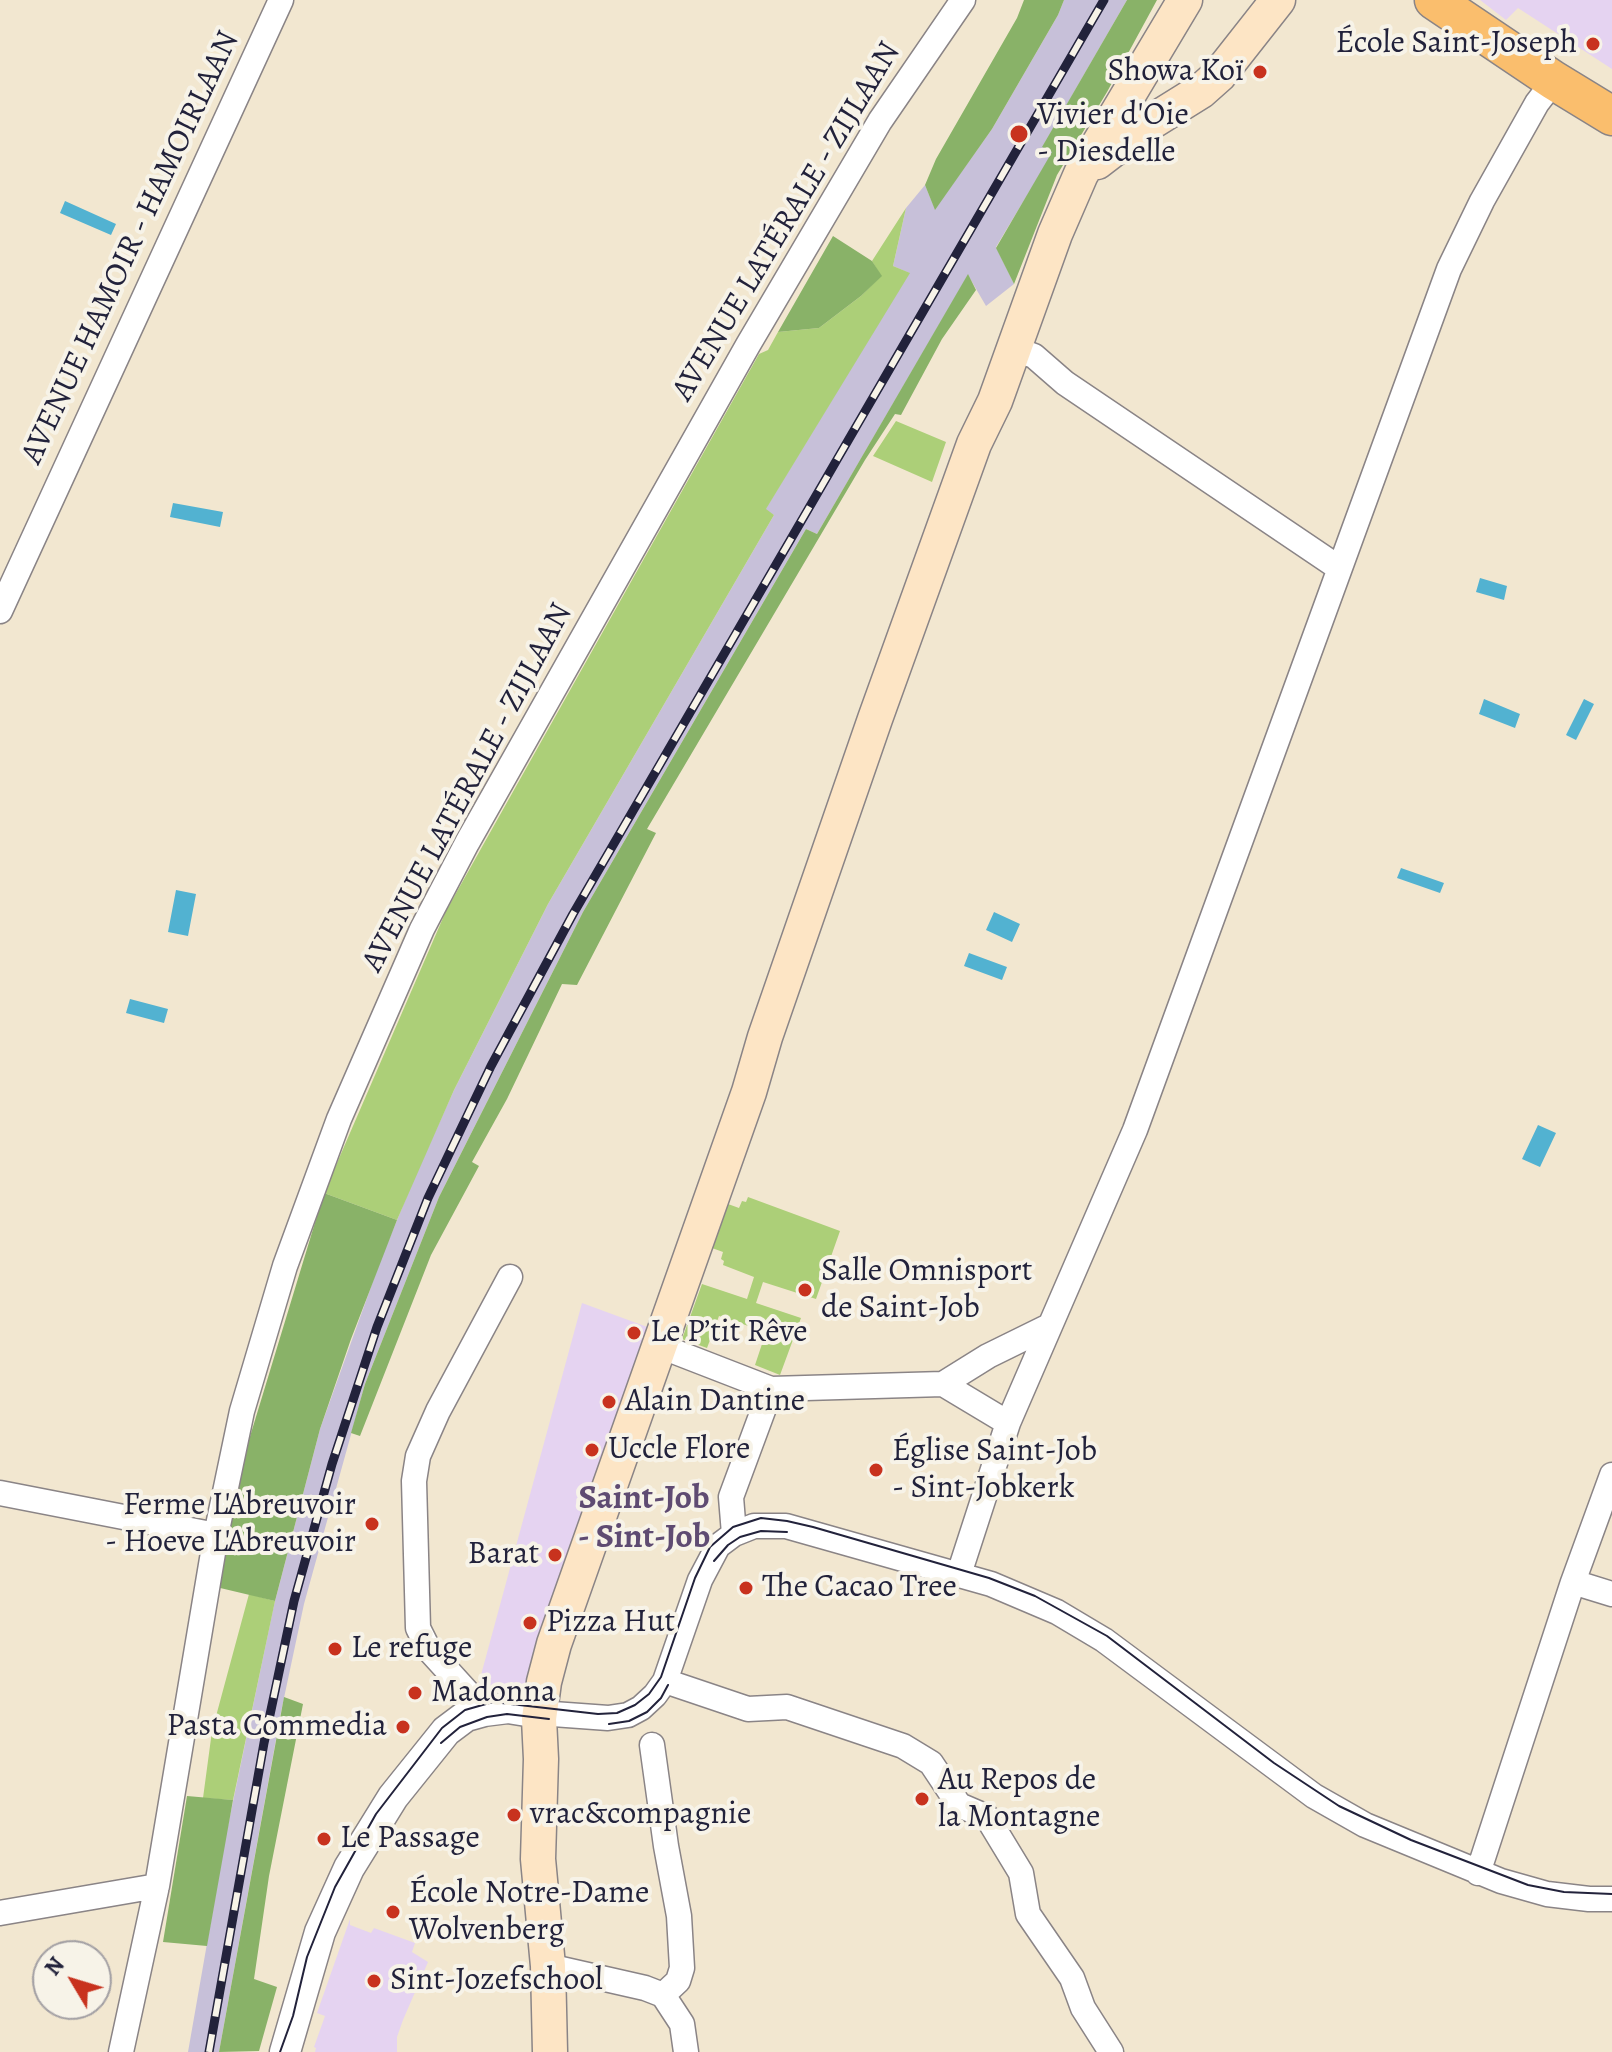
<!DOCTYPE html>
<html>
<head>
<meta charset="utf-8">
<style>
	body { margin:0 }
	#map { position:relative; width:1612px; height:2052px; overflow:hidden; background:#f2e7d0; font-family:Alegreya,serif }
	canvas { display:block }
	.north { position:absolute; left:32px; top:1940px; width:80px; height:80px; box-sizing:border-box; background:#f7f3e8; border:2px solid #a29fa3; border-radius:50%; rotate:308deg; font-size:22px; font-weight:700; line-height:32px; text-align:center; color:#22223b }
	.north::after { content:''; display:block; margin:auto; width:28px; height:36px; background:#c8321e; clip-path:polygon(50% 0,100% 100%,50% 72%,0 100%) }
</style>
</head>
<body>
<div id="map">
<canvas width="1612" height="2052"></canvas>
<div class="north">N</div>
</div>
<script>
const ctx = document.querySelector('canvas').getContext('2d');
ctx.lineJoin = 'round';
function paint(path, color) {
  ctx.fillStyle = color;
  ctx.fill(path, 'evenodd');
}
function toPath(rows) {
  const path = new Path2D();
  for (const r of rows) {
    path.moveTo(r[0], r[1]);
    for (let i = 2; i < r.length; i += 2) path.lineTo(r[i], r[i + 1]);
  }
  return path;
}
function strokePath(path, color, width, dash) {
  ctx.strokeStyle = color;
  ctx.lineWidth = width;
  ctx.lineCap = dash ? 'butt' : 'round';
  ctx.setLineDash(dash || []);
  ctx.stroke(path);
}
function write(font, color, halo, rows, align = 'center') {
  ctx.font = font + ' Alegreya,serif';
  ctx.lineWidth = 8;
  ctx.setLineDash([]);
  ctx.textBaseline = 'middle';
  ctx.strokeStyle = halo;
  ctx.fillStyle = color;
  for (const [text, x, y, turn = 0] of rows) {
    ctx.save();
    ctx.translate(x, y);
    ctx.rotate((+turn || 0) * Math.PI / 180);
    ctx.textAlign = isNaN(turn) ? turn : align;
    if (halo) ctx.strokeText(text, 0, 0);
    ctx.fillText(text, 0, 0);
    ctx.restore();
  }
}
paint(toPath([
	[1480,0,1612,0,1612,69,1518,8,1506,20],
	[582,1303,650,1328,527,1692,478,1686],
	[350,1919,350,1925,371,1933,374,1928,415,1943,412,1952,428,1962,403,2020,397,2037,397,2052,315,2052,316,2048,314,2047,325,2016,317,2013]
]), '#e5d3f1');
paint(toPath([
	[1064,0,1127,0,1043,146,1053,152,996,247,1014,284,986,306,968,275,817,534,806,529,583,912,439,1197,365,1384,304,1604,281,1712,219,2052,188,2052,226,1835,274,1605,320,1429,381,1259,414,1179,454,1090,548,904,774,515,765,510,909,273,893,266,906,208,925,185,935,209,992,129,1058,15]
]), '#c7c0d9');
paint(toPath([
	[906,208,893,266,910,273,766,509,774,515,548,904,454,1090,397,1220,324,1193,446,911,759,354,768,350,778,332,819,328,861,296,881,276,872,261],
	[896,421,946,442,932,482,873,456],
	[748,1197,840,1231,816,1299,763,1282,756,1303,801,1318,780,1375,755,1365,766,1332,719,1316,707,1348,682,1339,702,1284,747,1299,754,1277,723,1265,724,1261,721,1259,723,1252,712,1248,728,1204,739,1208,742,1201,746,1202],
	[249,1594,275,1601,233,1800,203,1798,212,1731]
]), '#accf78');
paint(toPath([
	[1024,0,1064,0,1058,15,992,129,935,210,925,185,936,159,1017,18],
	[1127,0,1157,0,1107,92,1057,175,1014,284,996,248,1052,152,1042,147],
	[833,236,872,261,882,276,861,296,819,328,778,332],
	[968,274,976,290,942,339,901,415,895,414,865,460,647,829,656,833,577,985,562,984,507,1099,472,1162,479,1166,431,1255,360,1436,351,1433,365,1384,439,1197,583,912,806,529,817,534],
	[324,1193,397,1220,351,1339,320,1429,275,1601,216,1587,245,1453],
	[284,1697,303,1704,269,1876,254,1979,277,1987,259,2051,219,2052],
	[187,1796,233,1800,207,1946,163,1942]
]), '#89b268');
paint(toPath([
	[65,201,116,224,111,235,60,213],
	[173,503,223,512,220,527,170,517],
	[1480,578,1507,586,1504,600,1476,592],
	[1484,699,1520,714,1515,728,1479,714],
	[1584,699,1594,704,1576,740,1566,735],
	[1401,868,1444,883,1440,893,1397,878],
	[176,890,196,894,188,936,168,932],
	[994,912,1020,924,1012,942,986,930],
	[969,953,1007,967,1002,980,964,966],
	[130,999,168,1009,164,1023,126,1013],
	[1538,1125,1556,1133,1540,1167,1522,1159]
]), '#52b2d1');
const minor = toPath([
	[1015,349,1034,356,1065,383,1339,568],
	[0,611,281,0],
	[660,1346,771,1389,731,1497,734,1534],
	[943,1384,1008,1423],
	[771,1389,943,1384,988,1356,1049,1326],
	[0,1493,216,1535],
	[959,1574,1008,1423,1135,1130,1449,269,1482,201,1537,103,1554,81],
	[1573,1582,1612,1594],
	[665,1681,748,1709,787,1707,903,1746,931,1763,959,1805,987,1817,1021,1873,1028,1914,1072,1978,1083,2008,1111,2052],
	[480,1712,479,1705,429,1650,418,1628,414,1481,418,1456,438,1411,510,1277],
	[539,1713,608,1718,628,1715,641,1708,655,1695,665,1681,700,1580,718,1546,734,1534,754,1526,786,1526,991,1584,1057,1612,1104,1640,1314,1796,1365,1825,1501,1881,1547,1894,1589,1899,1612,1899],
	[652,1745,666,1846,679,1916,682,1968,678,1981,663,1995],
	[1478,1873,1573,1582,1612,1475],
	[0,1913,157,1886],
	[548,1966,645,1988,663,1995,682,2024,686,2052],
	[121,2052,157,1886,216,1535,242,1411,285,1266,339,1119,422,929,467,843,748,345,880,121,963,0]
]);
const tertiary = toPath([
	[285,2052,320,1932,349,1868,393,1797,446,1731,466,1716,484,1711,508,1708,539,1713]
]);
const secondary = toPath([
	[1097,162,1140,129,1201,91,1219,75,1278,0],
	[550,2052,548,1966,538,1859,541,1759,539,1719,544,1682,554,1644,749,1092,765,1037,875,719,974,444,995,401,1055,234,1081,174,1185,0]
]);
const primary = toPath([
	[1434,0,1553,80,1612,116]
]);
strokePath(minor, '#8a8486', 27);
strokePath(tertiary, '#8a8486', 33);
strokePath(secondary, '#8a8486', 37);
strokePath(primary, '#8a8486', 41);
strokePath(minor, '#fff', 24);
strokePath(tertiary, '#fff', 30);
strokePath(secondary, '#fde5c5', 34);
strokePath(primary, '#fabe6d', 38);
strokePath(toPath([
	[714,1561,728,1545,740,1537,761,1531,787,1532],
	[609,1724,629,1721,647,1712,661,1698,668,1685],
	[441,1743,460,1727,487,1717,507,1714,549,1719],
	[280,2052,293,2016,307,1957,335,1887,376,1814,442,1728,465,1710,493,1702,598,1714,617,1713,635,1705,649,1694,661,1677,695,1578,710,1547,733,1527,761,1518,787,1521,813,1527,989,1578,1035,1596,1107,1636,1274,1763,1339,1806,1411,1840,1528,1885,1564,1892,1612,1894]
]), '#22223b', 2);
const rail = toPath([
	[209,2052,264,1743,294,1601,332,1464,377,1327,428,1198,491,1066,573,914,1104,0]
]);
strokePath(rail, '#22223b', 9);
strokePath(rail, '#f7f3e8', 6, [18]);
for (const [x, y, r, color] of [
	[1593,44,8,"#c8321e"],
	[1260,72,8,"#c8321e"],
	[1019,134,10,"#c8321e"],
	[805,1290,8,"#c8321e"],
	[634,1333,8,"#c8321e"],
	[609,1402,8,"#c8321e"],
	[592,1450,8,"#c8321e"],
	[876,1470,8,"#c8321e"],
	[372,1524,8,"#c8321e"],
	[555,1555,8,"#c8321e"],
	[746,1588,8,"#c8321e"],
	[530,1623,8,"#c8321e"],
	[335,1649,8,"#c8321e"],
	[415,1693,8,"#c8321e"],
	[403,1727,8,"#c8321e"],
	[922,1799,8,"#c8321e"],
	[514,1815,8,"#c8321e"],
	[324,1839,8,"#c8321e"],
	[393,1912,8,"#c8321e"],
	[374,1981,8,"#c8321e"]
]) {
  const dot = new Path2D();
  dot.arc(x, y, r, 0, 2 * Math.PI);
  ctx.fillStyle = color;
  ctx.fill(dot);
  strokePath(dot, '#f7f3e8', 3);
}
write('32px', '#22223b', '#f7f3e8', [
	["École Saint-Joseph",1577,44,"right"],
	["Showa Koï",1244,72,"right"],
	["Vivier d'Oie",1037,116],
	["- Diesdelle",1037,153],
	["Salle Omnisport",821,1272],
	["de Saint-Job",821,1309],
	["Le P’tit Rêve",650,1333],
	["Alain Dantine",625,1402],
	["Uccle Flore",608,1450],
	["Église Saint-Job",892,1452],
	["- Sint-Jobkerk",892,1489],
	["Ferme L'Abreuvoir",356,1506,"right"],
	["- Hoeve L'Abreuvoir",356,1543,"right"],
	["Barat",539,1555,"right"],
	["The Cacao Tree",762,1588],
	["Pizza Hut",546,1623],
	["Le refuge",351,1649],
	["Madonna",431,1693],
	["Pasta Commedia",387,1727,"right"],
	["Au Repos de",938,1781],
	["la Montagne",938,1818],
	["vrac&compagnie",530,1815],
	["Le Passage",340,1839],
	["École Notre-Dame",409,1894],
	["Wolvenberg",409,1931],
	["Sint-Jozefschool",390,1981]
], 'left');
write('32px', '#22223b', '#f7f3e8', [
	["AVENUE LATÉRALE - ZIJLAAN",787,222,-59],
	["AVENUE HAMOIR - HAMOIRLAAN",131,248,-65],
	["AVENUE LATÉRALE - ZIJLAAN",468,788,-62]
]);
write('bold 34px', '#5f4b72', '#f7f3e8', [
	["Saint-Job",644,1500],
	["- Sint-Job",644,1539]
]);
</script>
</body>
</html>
